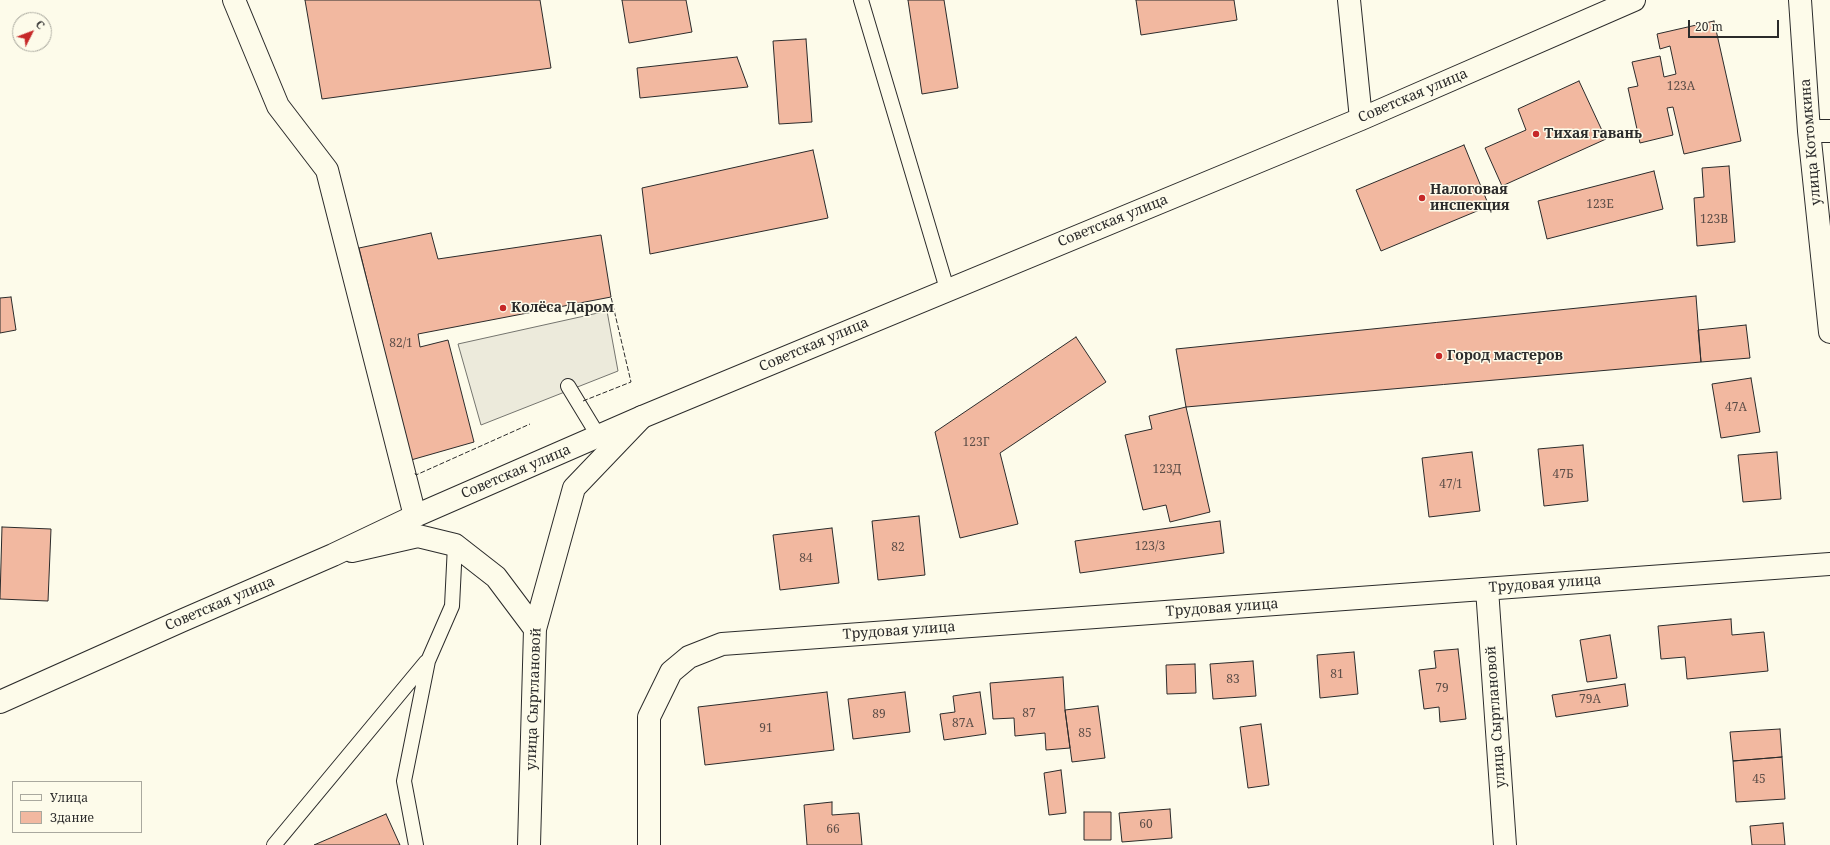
<!DOCTYPE html>
<html>
<head>
<meta charset="utf-8">
<style>
	body { margin:0 }
	#map { position:relative; width:1830px; height:845px; overflow:hidden; background:#fdfbea; font-family:"Noto Serif",serif }
	canvas { display:block }
	.legend { position:absolute; left:12px; top:781px; width:130px; height:52px; box-sizing:border-box; background:#fdfbea; border:1px solid #a9a89e; margin:0; padding:5px 7px; list-style:none; font-size:12px; color:#2b2b2b }
	.legend li { display:flex; align-items:center; gap:8px; height:20px }
	.legend b { width:20px; border:1px solid #a9a89e }
	.north { position:absolute; left:12px; top:12px; width:40px; height:40px; box-sizing:border-box; background:#fdfbea; border:1px solid #a9a89e; border-radius:50%; rotate:48deg; font-size:11px; font-weight:700; line-height:16px; text-align:center; color:#2b2b2b }
	.north::after { content:''; display:block; margin:auto; width:14px; height:18px; background:#c62828; clip-path:polygon(50% 0,100% 100%,50% 72%,0 100%) }
	.scale { position:absolute; left:1688px; top:20px; width:91px; height:18px; box-sizing:border-box; border:2px solid #2b2b2b; border-top:0; padding-left:5px; font-size:12px; line-height:14px; white-space:nowrap; color:#2b2b2b; -webkit-text-stroke:3px #fdfbea; paint-order:stroke }
</style>
</head>
<body>
<div id="map">
<canvas width="1830" height="845"></canvas>
<ul class="legend">
<li><b style="height:5px;background:#fdfbea"></b>Улица</li>
<li><b style="height:11px;background:#f2b8a0"></b>Здание</li>
</ul>
<div class="north">С</div>
<div class="scale">20 m</div>
</div>
<script>
const ctx = document.querySelector('canvas').getContext('2d');
ctx.lineJoin = 'round';
function paint(path, color) {
  ctx.fillStyle = color;
  ctx.fill(path, 'evenodd');
}
function toPath(rows) {
  const path = new Path2D();
  for (const r of rows) {
    path.moveTo(r[0], r[1]);
    for (let i = 2; i < r.length; i += 2) path.lineTo(r[i], r[i + 1]);
  }
  return path;
}
function strokePath(path, color, width, dash) {
  ctx.strokeStyle = color;
  ctx.lineWidth = width;
  ctx.lineCap = dash ? 'butt' : 'round';
  ctx.setLineDash(dash || []);
  ctx.stroke(path);
}
function write(font, color, halo, rows, align = 'center') {
  ctx.font = font + ' "Noto Serif",serif';
  ctx.lineWidth = 3;
  ctx.setLineDash([]);
  ctx.textBaseline = 'middle';
  ctx.strokeStyle = halo;
  ctx.fillStyle = color;
  for (const [text, x, y, turn = 0] of rows) {
    ctx.save();
    ctx.translate(x, y);
    ctx.rotate((+turn || 0) * Math.PI / 180);
    ctx.textAlign = isNaN(turn) ? turn : align;
    if (halo) ctx.strokeText(text, 0, 0);
    ctx.fillText(text, 0, 0);
    ctx.restore();
  }
}
const parking = toPath([
	[607,311,618,371,481,425,458,344,607,311]
]);
paint(parking, '#eceadb');
strokePath(parking, '#74746e', 1);
const building = toPath([
	[305,0,540,0,551,68,322,99,305,0],
	[622,0,686,0,692,32,629,43,622,0],
	[908,0,944,0,958,88,922,94,908,0],
	[1136,0,1234,0,1237,20,1141,35,1136,0],
	[1714,21,1741,141,1684,154,1673,107,1667,108,1673,135,1640,143,1628,88,1638,86,1632,62,1660,56,1664,77,1676,74,1670,46,1660,49,1657,34,1714,21],
	[806,39,812,122,779,124,773,41,806,39],
	[737,57,748,87,640,98,637,68,737,57],
	[1579,81,1606,139,1502,186,1485,148,1526,130,1518,109,1579,81],
	[1464,145,1489,206,1381,251,1356,190,1464,145],
	[813,150,828,218,650,254,642,188,813,150],
	[1729,166,1735,242,1697,246,1694,198,1704,197,1702,168,1729,166],
	[1654,171,1663,209,1547,239,1538,201,1654,171],
	[431,233,438,259,601,235,611,297,418,334,420,347,448,340,474,442,411,460,359,248,431,233],
	[1696,296,1701,362,1186,407,1176,349,1696,296],
	[11,297,16,330,0,333,0,298,11,297],
	[1746,325,1750,358,1701,362,1698,330,1746,325],
	[1076,337,1106,382,1000,453,1018,524,960,538,935,432,1076,337],
	[1751,378,1760,432,1721,438,1712,384,1751,378],
	[1186,407,1210,512,1170,522,1166,505,1143,510,1125,435,1152,429,1149,416,1186,407],
	[1583,445,1588,501,1544,506,1538,449,1583,445],
	[1472,452,1480,511,1429,517,1422,458,1472,452],
	[1777,452,1781,499,1743,502,1738,455,1777,452],
	[919,516,925,575,878,580,872,521,919,516],
	[1220,521,1224,553,1080,573,1075,541,1220,521],
	[2,527,51,529,48,601,0,599,2,527],
	[832,528,839,583,780,590,773,535,832,528],
	[1731,619,1732,635,1764,632,1768,671,1687,679,1685,657,1661,659,1658,626,1731,619],
	[1610,635,1617,678,1587,682,1580,640,1610,635],
	[1458,649,1466,719,1440,722,1439,707,1424,709,1419,670,1436,668,1434,651,1458,649],
	[1354,652,1358,694,1320,698,1317,655,1354,652],
	[1253,661,1256,696,1213,699,1210,664,1253,661],
	[1195,664,1196,693,1167,694,1166,665,1195,664],
	[1063,677,1065,710,1070,748,1046,750,1045,733,1015,736,1014,718,993,719,990,683,1063,677],
	[1625,684,1628,706,1556,717,1552,695,1625,684],
	[827,692,834,750,705,765,698,707,827,692],
	[905,692,910,732,853,739,848,699,905,692],
	[980,692,986,734,944,740,940,714,955,712,953,696,980,692],
	[1098,706,1105,758,1072,762,1065,710,1098,706],
	[1261,724,1269,785,1248,788,1240,727,1261,724],
	[1780,729,1782,757,1733,761,1730,732,1780,729],
	[1782,757,1785,799,1736,802,1733,761,1782,757],
	[1061,770,1066,813,1049,815,1044,773,1061,770],
	[832,802,832,815,859,813,862,845,807,845,804,805,832,802],
	[1170,809,1172,838,1122,842,1119,813,1170,809],
	[1084,812,1111,812,1111,840,1084,840,1084,812],
	[386,814,400,845,314,845,386,814],
	[1783,823,1785,845,1752,845,1750,826,1783,823]
]);
paint(building, '#f2b8a0');
strokePath(building, '#2b2b2b', 1);
const service = toPath([
	[861,0,947,289],
	[568,386,599,437],
	[274,845,426,662],
	[416,845,404,781,428,661,452,606,455,545]
]);
const minor = toPath([
	[234,0,278,106,327,170,415,516],
	[1800,0,1809,131,1830,332],
	[1809,131,1830,131],
	[1487,589,1505,845],
	[649,845,649,717,671,672,689,657,722,644,1830,564]
]);
const tertiary = toPath([
	[352,551,418,536,455,545,496,577,535,629],
	[529,845,535,629,574,488,642,417]
]);
const secondary = toPath([
	[1349,0,1361,119],
	[0,702,181,621,333,555,415,516,642,417,1361,119,1634,0]
]);
strokePath(service, '#2b2b2b', 16);
strokePath(minor, '#2b2b2b', 24);
strokePath(tertiary, '#2b2b2b', 24);
strokePath(secondary, '#2b2b2b', 24);
strokePath(service, '#fdfbea', 14);
strokePath(minor, '#fdfbea', 22);
strokePath(tertiary, '#fdfbea', 22);
strokePath(secondary, '#fdfbea', 22);
strokePath(toPath([
	[583,401,631,382,611,297],
	[415,473,416,475,530,424]
]), '#2b2b2b', 1, [5, 2]);
for (const [x, y, r, color] of [
	[1536,134,4,"#c62828"],
	[1422,198,4,"#c62828"],
	[503,308,4,"#c62828"],
	[1439,356,4,"#c62828"]
]) {
  const dot = new Path2D();
  dot.arc(x, y, r, 0, 2 * Math.PI);
  ctx.fillStyle = color;
  ctx.fill(dot);
  strokePath(dot, '#fdfbea', 1.5);
}
write('12px', '#5d4e48', null, [
	["123А",1681,87],
	["123Е",1600,205],
	["123В",1714,220],
	["82/1",401,344],
	["47А",1736,408],
	["123Г",976,443],
	["123Д",1167,470],
	["47Б",1563,475],
	["47/1",1451,485],
	["123/3",1150,547],
	["82",898,548],
	["84",806,559],
	["81",1337,675],
	["83",1233,680],
	["79",1442,689],
	["79А",1590,700],
	["87",1029,714],
	["89",879,715],
	["87А",963,724],
	["91",766,729],
	["85",1085,734],
	["45",1759,780],
	["60",1146,825],
	["66",833,830]
]);
write('14px', '#2b2b2b', '#fdfbea', [
	["Советская улица",1413,96,-23],
	["улица Котомкина",1811,142,-95],
	["Советская улица",1113,221,-22],
	["Советская улица",814,345,-23],
	["Советская улица",516,472,-23],
	["Трудовая улица",1545,584,-4],
	["Советская улица",220,604,-23],
	["Трудовая улица",1222,608,-4],
	["Трудовая улица",899,631,-4],
	["улица Сыртлановой",534,699,-88],
	["улица Сыртлановой",1496,717,-94]
]);
write('bold 14px', '#2b2b2b', '#fdfbea', [
	["Тихая гавань",1544,134],
	["Налоговая",1430,190],
	["инспекция",1430,206],
	["Колёса Даром",511,308],
	["Город мастеров",1447,356]
], 'left');
</script>
</body>
</html>
